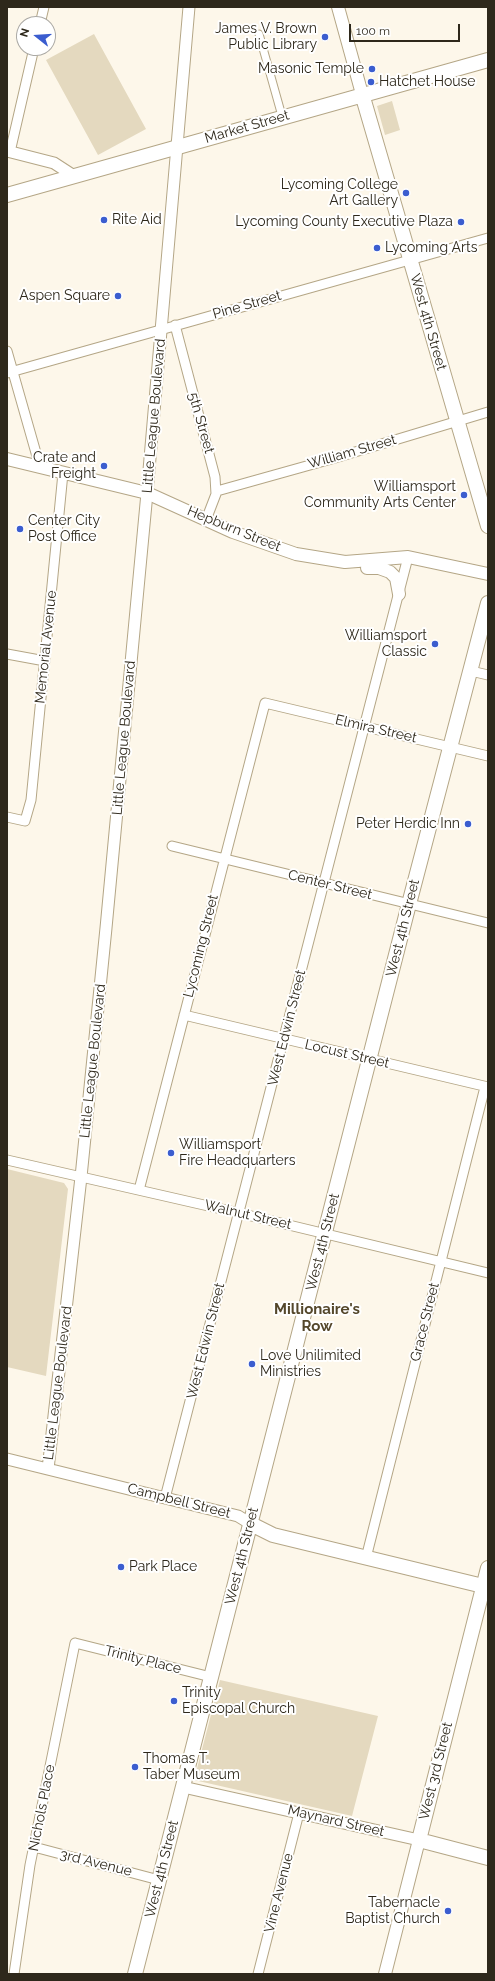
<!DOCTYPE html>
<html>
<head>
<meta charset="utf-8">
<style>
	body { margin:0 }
	#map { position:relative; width:495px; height:1981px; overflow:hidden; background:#fdf7ea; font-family:Raleway,sans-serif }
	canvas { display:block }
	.frame { position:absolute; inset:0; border:8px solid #2e281b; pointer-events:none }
	.north { position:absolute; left:16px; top:16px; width:40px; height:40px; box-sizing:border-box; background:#fff; border:1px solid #aba9a4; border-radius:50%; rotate:287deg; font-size:11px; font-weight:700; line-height:16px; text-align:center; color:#2e281b }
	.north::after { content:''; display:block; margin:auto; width:14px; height:18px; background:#3b5dcf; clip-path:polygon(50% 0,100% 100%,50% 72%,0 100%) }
	.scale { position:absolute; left:349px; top:24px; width:111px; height:18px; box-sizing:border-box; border:2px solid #2e281b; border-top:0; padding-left:5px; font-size:12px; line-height:14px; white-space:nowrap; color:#2e281b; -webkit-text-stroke:3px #fff; paint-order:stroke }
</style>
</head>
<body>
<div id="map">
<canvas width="495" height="1981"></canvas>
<div class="frame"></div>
<div class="north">N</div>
<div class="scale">100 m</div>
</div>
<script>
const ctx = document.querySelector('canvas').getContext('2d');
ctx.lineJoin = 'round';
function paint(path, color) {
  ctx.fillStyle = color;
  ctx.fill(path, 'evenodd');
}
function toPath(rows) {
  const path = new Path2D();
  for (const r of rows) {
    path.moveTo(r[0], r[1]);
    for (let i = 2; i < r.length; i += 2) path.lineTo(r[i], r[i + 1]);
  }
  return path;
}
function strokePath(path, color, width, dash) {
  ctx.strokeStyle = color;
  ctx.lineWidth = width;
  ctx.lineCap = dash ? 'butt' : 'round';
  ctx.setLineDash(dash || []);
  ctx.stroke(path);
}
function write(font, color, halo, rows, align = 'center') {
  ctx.font = font + ' Raleway,sans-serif';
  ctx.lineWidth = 4;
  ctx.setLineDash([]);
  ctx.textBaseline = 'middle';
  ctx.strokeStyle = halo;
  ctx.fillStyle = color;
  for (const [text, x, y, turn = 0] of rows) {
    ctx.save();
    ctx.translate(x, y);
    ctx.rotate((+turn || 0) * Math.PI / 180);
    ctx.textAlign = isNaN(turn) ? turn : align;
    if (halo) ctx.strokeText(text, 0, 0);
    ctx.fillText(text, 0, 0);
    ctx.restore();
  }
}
paint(toPath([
	[94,34,146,129,98,155,46,60],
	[392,101,400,130,385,135,377,106],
	[7,1169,64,1183,68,1189,46,1376,7,1367],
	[220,1680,378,1716,352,1816,194,1780]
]), '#e4d9bf');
const pedestrian = toPath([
	[259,34,282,116]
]);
const minor = toPath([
	[40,24,44,7],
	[10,152,34,48],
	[175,325,215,477,216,494,206,520],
	[7,351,40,467],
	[7,373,488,238],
	[217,491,335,458,488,412],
	[7,654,45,661],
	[471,671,488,675],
	[7,817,25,821,31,800,63,473],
	[172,846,488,923],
	[184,1015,488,1087],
	[7,1160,239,1213,488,1273],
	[139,1190,265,703,488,756],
	[165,1498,408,557],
	[366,1558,485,1087],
	[34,1847,159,1880],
	[14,1974,30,1865,75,1643,211,1677],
	[258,1974,299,1813]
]);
const tertiary = toPath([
	[7,151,54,163,74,176],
	[7,1459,238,1516,251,1524],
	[48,1469,81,1177,106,928,147,493,189,7],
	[183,1787,419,1840]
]);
const secondary = toPath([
	[338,7,362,94],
	[7,459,147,493,233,532,296,554,345,562,408,557,488,574],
	[367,568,379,568,390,572,396,578,399,594],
	[385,1974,419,1840]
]);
const primary = toPath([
	[362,94,488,526],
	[7,195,488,60],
	[251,1524,273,1535,483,1586],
	[488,1568,419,1840,488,1858],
	[135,1974,409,904,488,603]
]);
strokePath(pedestrian, '#b4a686', 9);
strokePath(minor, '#b4a686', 11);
strokePath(tertiary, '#b4a686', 13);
strokePath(secondary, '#b4a686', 14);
strokePath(primary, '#b4a686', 16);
strokePath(pedestrian, '#fff', 7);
strokePath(minor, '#fff', 9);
strokePath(tertiary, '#fff', 11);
strokePath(secondary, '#fff', 12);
strokePath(primary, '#fff', 14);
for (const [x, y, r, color] of [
	[325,37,4,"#3b5dcf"],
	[372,69,4,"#3b5dcf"],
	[371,82,4,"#3b5dcf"],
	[406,193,4,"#3b5dcf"],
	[104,220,4,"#3b5dcf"],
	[461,222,4,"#3b5dcf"],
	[377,248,4,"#3b5dcf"],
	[118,296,4,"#3b5dcf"],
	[104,466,4,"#3b5dcf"],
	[464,495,4,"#3b5dcf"],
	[20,529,4,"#3b5dcf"],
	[435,644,4,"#3b5dcf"],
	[468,824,4,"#3b5dcf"],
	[171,1153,4,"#3b5dcf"],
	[252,1364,4,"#3b5dcf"],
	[121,1567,4,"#3b5dcf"],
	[174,1701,4,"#3b5dcf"],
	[135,1767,4,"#3b5dcf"],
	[448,1911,4,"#3b5dcf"]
]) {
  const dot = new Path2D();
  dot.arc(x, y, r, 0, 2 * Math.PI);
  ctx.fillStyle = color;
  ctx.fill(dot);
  strokePath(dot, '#fff', 1.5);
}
write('14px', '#2e281b', '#fff', [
	["James V. Brown",317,29],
	["Public Library",317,45],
	["Masonic Temple",364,69],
	["Hatchet House",379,82,"left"],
	["Lycoming College",398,185],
	["Art Gallery",398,201],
	["Rite Aid",112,220,"left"],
	["Lycoming County Executive Plaza",453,222],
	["Lycoming Arts",385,248,"left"],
	["Aspen Square",110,296],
	["Crate and",96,458],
	["Freight",96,474],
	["Williamsport",456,487],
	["Community Arts Center",456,503],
	["Center City",28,521,"left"],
	["Post Office",28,537,"left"],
	["Williamsport",427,636],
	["Classic",427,652],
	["Peter Herdic Inn",460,824],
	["Williamsport",179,1145,"left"],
	["Fire Headquarters",179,1161,"left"],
	["Love Unilimited",260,1356,"left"],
	["Ministries",260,1372,"left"],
	["Park Place",129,1567,"left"],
	["Trinity",182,1693,"left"],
	["Episcopal Church",182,1709,"left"],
	["Thomas T.",143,1759,"left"],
	["Taber Museum",143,1775,"left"],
	["Tabernacle",440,1903],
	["Baptist Church",440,1919]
], 'right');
write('14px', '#2e281b', '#fff', [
	["Market Street",247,127,-16],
	["Pine Street",247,305,-16],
	["West 4th Street",428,322,74],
	["Little League Boulevard",154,416,-85],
	["5th Street",201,423,74],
	["William Street",352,452,-16],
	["Hepburn Street",234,529,22],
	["Memorial Avenue",46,647,-84],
	["Elmira Street",376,729,13],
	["Little League Boulevard",124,738,-85],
	["Center Street",330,885,14],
	["West 4th Street",403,928,-76],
	["Lycoming Street",201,946,-76],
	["West Edwin Street",287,1028,-76],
	["Locust Street",347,1054,13],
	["Little League Boulevard",93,1061,-84],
	["Walnut Street",248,1215,13],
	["West 4th Street",323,1242,-76],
	["Grace Street",425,1322,-76],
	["West Edwin Street",206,1341,-76],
	["Little League Boulevard",58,1383,-83],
	["Campbell Street",179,1501,14],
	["West 4th Street",242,1556,-76],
	["Trinity Place",143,1660,14],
	["West 3rd Street",436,1771,-76],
	["Nichols Place",42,1808,-79],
	["Maynard Street",336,1821,13],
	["3rd Avenue",96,1863,14],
	["West 4th Street",162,1869,-76],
	["Vine Avenue",279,1893,-76]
]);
write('bold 15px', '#54472b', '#fff', [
	["Millionaire's",317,1309],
	["Row",317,1326]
]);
</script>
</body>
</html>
